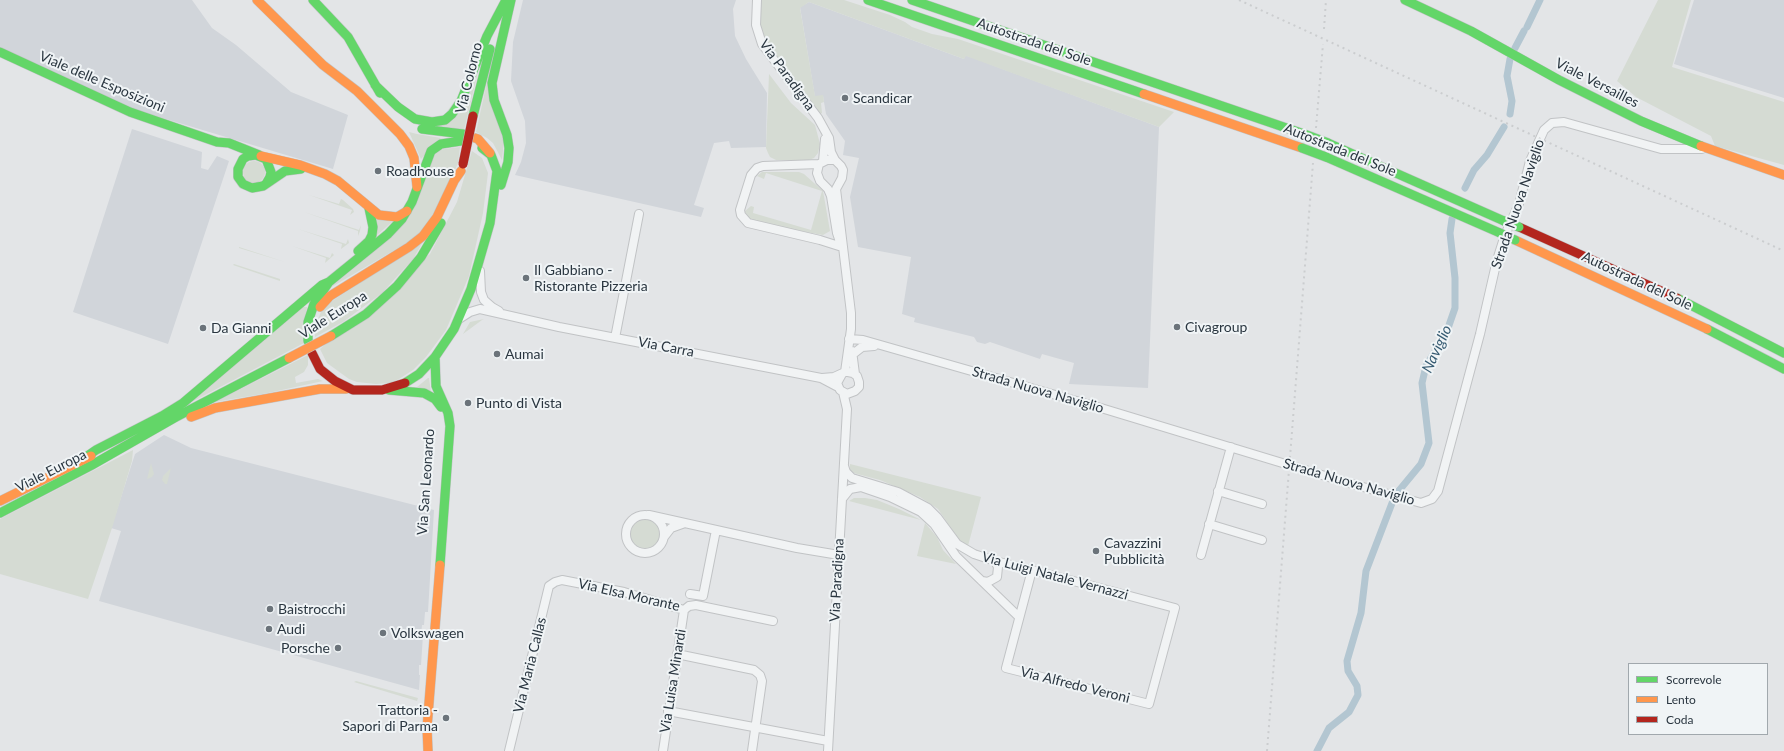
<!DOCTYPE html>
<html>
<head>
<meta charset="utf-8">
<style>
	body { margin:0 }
	#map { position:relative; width:1784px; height:751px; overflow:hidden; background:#e3e5e7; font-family:Lato,sans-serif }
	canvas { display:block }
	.legend { position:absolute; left:1628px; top:663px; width:140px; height:72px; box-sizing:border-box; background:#f0f4f6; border:1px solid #a1a8ad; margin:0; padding:5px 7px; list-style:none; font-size:12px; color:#2a3640 }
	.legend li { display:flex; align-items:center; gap:8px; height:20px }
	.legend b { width:20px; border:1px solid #a1a8ad }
</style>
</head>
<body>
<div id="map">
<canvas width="1784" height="751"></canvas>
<ul class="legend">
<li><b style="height:5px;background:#63d668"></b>Scorrevole</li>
<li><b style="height:5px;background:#ff974d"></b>Lento</li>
<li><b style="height:5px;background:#b3261e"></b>Coda</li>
</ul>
</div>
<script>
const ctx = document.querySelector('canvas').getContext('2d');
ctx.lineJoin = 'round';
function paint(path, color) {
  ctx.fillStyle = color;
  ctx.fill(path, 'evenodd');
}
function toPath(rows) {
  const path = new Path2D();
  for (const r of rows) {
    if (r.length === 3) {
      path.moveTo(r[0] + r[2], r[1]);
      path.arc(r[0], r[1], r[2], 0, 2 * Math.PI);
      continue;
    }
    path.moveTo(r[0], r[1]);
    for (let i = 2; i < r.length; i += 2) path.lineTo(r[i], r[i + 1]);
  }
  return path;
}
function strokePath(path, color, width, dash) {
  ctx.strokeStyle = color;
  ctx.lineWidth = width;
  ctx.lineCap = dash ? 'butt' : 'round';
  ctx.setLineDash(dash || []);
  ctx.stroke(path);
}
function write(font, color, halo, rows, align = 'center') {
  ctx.font = font + ' Lato,sans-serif';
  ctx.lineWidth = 4;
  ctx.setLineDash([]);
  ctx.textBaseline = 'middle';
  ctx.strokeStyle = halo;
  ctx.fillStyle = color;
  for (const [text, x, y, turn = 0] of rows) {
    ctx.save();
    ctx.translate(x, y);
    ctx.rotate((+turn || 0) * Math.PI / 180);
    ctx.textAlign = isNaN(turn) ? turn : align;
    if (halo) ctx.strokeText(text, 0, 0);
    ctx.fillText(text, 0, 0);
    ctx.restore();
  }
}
paint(toPath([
	[0,0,192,0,212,28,236,45,291,92,348,115,333,169,139,111,0,49],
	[523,0,736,0,733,9,735,36,746,59,767,93,766,147,731,148,729,141,714,143,694,205,704,208,701,217,515,175,521,162,526,143,525,121,511,81,513,42],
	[1694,0,1784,0,1784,98,1674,64],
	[809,2,964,59,965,55,1159,127,1148,388,1069,384,1074,363,1042,354,1040,359,990,342,985,344,977,342,974,337,914,322,915,318,902,314,911,257,858,247,850,197,859,158,843,155,845,141,826,114,823,96,815,97,800,7],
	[132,129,202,152,201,168,208,170,217,156,229,161,168,344,73,312],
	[164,435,191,448,434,510,428,612,425,612,424,625,422,625,421,635,423,635,421,665,419,665,419,675,420,675,419,690,99,601,121,531,111,528,135,454]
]), '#d1d5da');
paint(toPath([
	[760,0,844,0,890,15,905,22,912,27,932,34,958,39,1174,112,1159,127,966,56,964,59,809,2,800,8,815,96,823,95,824,102,821,103,822,113,820,114,767,46,760,30],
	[1658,0,1691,0,1672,67,1784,102,1784,165,1715,146,1711,136,1636,97,1617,81],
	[479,68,464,130,437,125],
	[489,73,504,140,502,160,493,143,487,138,476,132],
	[769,74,791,103,815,125,820,144,818,153,814,158,809,160,776,160,770,157,768,153,766,148],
	[409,132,417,134,441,138,421,159],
	[460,147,458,163,443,198,420,235,330,288,393,236,437,150],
	[472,151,482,158,488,173,483,213,469,276,446,330,426,357,413,370,399,379,390,383,376,384,357,382,349,379,327,363,320,349,430,254,457,202],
	[254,172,11],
	[762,172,799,172,804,174,823,191,830,231,823,235,754,223,746,217,745,211,751,206,754,207,753,213,811,230,822,191,766,173,764,179,757,176],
	[309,195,339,204,341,199,343,200,353,209,354,212,350,215,352,210],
	[304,212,359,230,361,225,360,231,358,236,358,231],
	[375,217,392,222,376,236],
	[298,229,346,244,348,239,349,243,341,249,342,244],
	[423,242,413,259,382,293,343,322,315,337,316,324,323,307],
	[292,246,330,258,332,253,334,255,325,263,326,258],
	[239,247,285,262,239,248],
	[234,264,280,279,280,281,233,265],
	[303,307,307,307,304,343,186,405],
	[484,319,482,320,463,334,470,322],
	[308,355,308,365,304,372,295,377,296,383,318,379,323,381,268,393,215,402],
	[428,378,429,378,431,392,417,387],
	[133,450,132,461,113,525,88,599,0,574,0,519],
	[151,463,154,474,152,477,147,479],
	[850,464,981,497,968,546,959,540,938,509,920,497,880,480,850,472],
	[171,468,167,484,165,484,162,480,163,476],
	[854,498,865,498,877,500,899,509,921,520,849,501],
	[645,534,16],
	[925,523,937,537,943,550,956,564,917,556],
	[356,681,418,698,417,701,354,682]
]), '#d5dbd3');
strokePath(toPath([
	[1527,27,1540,0],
	[1515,48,1524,31],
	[1510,59,1507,76,1512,101,1510,114],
	[1465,188,1474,170,1487,155,1504,127],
	[1397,493,1421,464,1429,443,1422,383,1426,366,1447,331,1455,308,1455,278,1450,233,1452,219],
	[1317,751,1329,728,1349,712,1358,695,1357,686,1348,671,1347,661,1361,613,1366,571,1394,498]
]), '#b3c6d1', 7);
const street = toPath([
	[757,0,756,25,762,44,818,118,829,138,831,152,835,160],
	[823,161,825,139],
	[819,164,763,166,757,168,751,175,740,210,741,215,748,223,820,240,842,247],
	[841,245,837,233,831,196,828,189,820,181,817,173,819,164,827,160,835,160,841,166,843,170,842,178,836,189,851,313,851,329,845,372],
	[480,271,481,292,484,300,492,307,499,311],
	[459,319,470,312,480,309,559,327,821,378,838,387],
	[615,338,639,214],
	[849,339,863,340,1101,408,1345,482,1421,503,1432,499,1438,491,1480,334,1497,260,1505,235,1519,204,1530,161,1544,130,1552,123,1564,122,1661,149,1702,149],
	[852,351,855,374],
	[853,354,862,347,874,346],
	[822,378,834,377,845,372,848,372,853,373,857,376,859,382,859,387,855,391,847,394,840,390,837,383,842,374],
	[844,466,846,472,852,478,898,492,928,508,937,517,957,544,974,554,995,561,1032,570,1175,608,1149,704,1006,668,1032,570],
	[1218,491,1262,504],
	[842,499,850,489,861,487,890,497,921,512,934,524,956,556,1019,617],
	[645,534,19],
	[649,515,797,548,839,555],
	[1209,524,1262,540],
	[664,537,671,528,685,523],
	[1201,555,1231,447],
	[982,581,988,582,997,577,998,567,995,561],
	[690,594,703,596,716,530],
	[677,654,754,670,760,675,762,681,752,751],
	[668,711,828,741],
	[509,751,549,586,555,582,562,580,624,592,684,610,689,606,696,605,773,621],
	[663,751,684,610],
	[828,751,847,409,843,392]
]);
const fast = toPath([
	[313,0,348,37,380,93],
	[868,0,1144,94],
	[912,0,1304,134],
	[1405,0,1471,31,1559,80,1641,121,1701,146],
	[0,52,130,112,217,142,229,143,259,155],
	[375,85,398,107,415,119,432,122,445,120,452,114,461,101,487,36,506,0],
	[473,116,490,49],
	[422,129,463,134],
	[1328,143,1504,221],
	[1326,157,1500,233],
	[266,184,270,177,271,172,266,159,256,155,248,156,243,159,238,169,238,177,243,184,252,188,263,186,285,171,301,169],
	[501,185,508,162,509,148,507,135,494,100,492,83,511,0],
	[358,251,369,241,372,235,373,227,369,208],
	[1677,298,1784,353],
	[1707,329,1784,369],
	[331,336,366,314,397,286,421,257,441,223],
	[308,341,308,322,314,304,329,282,388,234,402,219,412,202,431,151,441,144,461,141],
	[435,357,436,386,448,413,450,426,440,565],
	[405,383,419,374,435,357,454,329,471,289,490,223,497,171,491,155,482,148],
	[389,390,424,393,435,399,441,407],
	[83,459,96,450,162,416,183,403,322,285,329,282],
	[0,513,92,465,176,417,289,358]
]);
const slow = toPath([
	[257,0,323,65,357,91,400,134,409,146,414,158,417,187],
	[1144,94,1302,148],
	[475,138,478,139,490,153],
	[1701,146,1784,175],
	[261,156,300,165,325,174,338,181,379,215,397,217,407,211],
	[1515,240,1707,329],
	[320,307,330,296,409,247,423,236,437,217,454,181,461,171],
	[191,417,215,408,320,389,346,389],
	[0,501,91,456],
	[428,751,427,728,440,565]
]);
const jam = toPath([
	[1519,227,1677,298],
	[312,353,320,369,335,381,353,390,382,390,405,383]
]);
strokePath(street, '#c1c3c5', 10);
strokePath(fast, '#c1c3c5', 10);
strokePath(slow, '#c1c3c5', 10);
strokePath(jam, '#c1c3c5', 10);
strokePath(street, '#f1f3f4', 8);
strokePath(fast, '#63d668', 9);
strokePath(slow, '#ff974d', 9);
strokePath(jam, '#b3261e', 9);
strokePath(toPath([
	[1239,0,1784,251],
	[1324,29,1326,0],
	[1316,128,1323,44],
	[1267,751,1313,163]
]), '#cbcdcf', 2, [2, 4]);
const fastBridge = toPath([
	[1304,134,1328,143],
	[1302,148,1326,157],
	[1504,221,1519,227],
	[1500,233,1515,240]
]);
const slowBridge = toPath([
	[289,358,331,336]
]);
const jamBridge = toPath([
	[463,164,473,116]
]);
strokePath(fastBridge, '#bfc2c5', 10, []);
strokePath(slowBridge, '#bfc2c5', 10, []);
strokePath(jamBridge, '#bfc2c5', 10, []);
strokePath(fastBridge, '#63d668', 9);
strokePath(slowBridge, '#ff974d', 9);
strokePath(jamBridge, '#b3261e', 9);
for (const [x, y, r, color] of [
	[845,98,4,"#6b737a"],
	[378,171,4,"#6b737a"],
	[526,278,4,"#6b737a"],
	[1177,327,4,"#6b737a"],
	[203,328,4,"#6b737a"],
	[497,354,4,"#6b737a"],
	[468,403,4,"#6b737a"],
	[1096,551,4,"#6b737a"],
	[270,609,4,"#6b737a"],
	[269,629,4,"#6b737a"],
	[383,633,4,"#6b737a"],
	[338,648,4,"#6b737a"],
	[446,718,4,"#6b737a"]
]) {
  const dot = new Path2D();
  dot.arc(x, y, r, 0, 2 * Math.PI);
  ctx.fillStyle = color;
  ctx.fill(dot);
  strokePath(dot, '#f0f4f6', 1.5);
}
write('14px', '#2a3640', '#f0f4f6', [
	["Autostrada del Sole",1034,42,19],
	["Via Paradigna",787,75,54],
	["Via Colorno",469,78,-76],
	["Viale delle Esposizioni",102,82,23],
	["Viale Versailles",1597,83,27],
	["Autostrada del Sole",1340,150,22],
	["Strada Nuova Naviglio",1518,204,-71],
	["Autostrada del Sole",1637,281,25],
	["Viale Europa",333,315,-32],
	["Via Carra",666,347,11],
	["Strada Nuova Naviglio",1038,390,16],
	["Viale Europa",51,471,-27],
	["Via San Leonardo",426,482,-86],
	["Strada Nuova Naviglio",1349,482,16],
	["Via Luigi Natale Vernazzi",1055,576,15],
	["Via Paradigna",837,580,-87],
	["Via Elsa Morante",629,595,13],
	["Via Maria Callas",530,665,-76],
	["Via Luisa Minardi",673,681,-81],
	["Via Alfredo Veroni",1075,685,14]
]);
write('14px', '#2a3640', '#f0f4f6', [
	["Scandicar",853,98],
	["Roadhouse",386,171],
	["Il Gabbiano -",534,270],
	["Ristorante Pizzeria",534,286],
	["Civagroup",1185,327],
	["Da Gianni",211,328],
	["Aumai",505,354],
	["Punto di Vista",476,403],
	["Cavazzini",1104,543],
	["Pubblicità",1104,559],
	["Baistrocchi",278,609],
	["Audi",277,629],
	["Volkswagen",391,633],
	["Porsche",330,648,"right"],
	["Trattoria -",438,710,"right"],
	["Sapori di Parma",438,726,"right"]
], 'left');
write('italic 15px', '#365b72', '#f0f4f6', [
	["Naviglio",1437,349,-65]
]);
</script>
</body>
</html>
